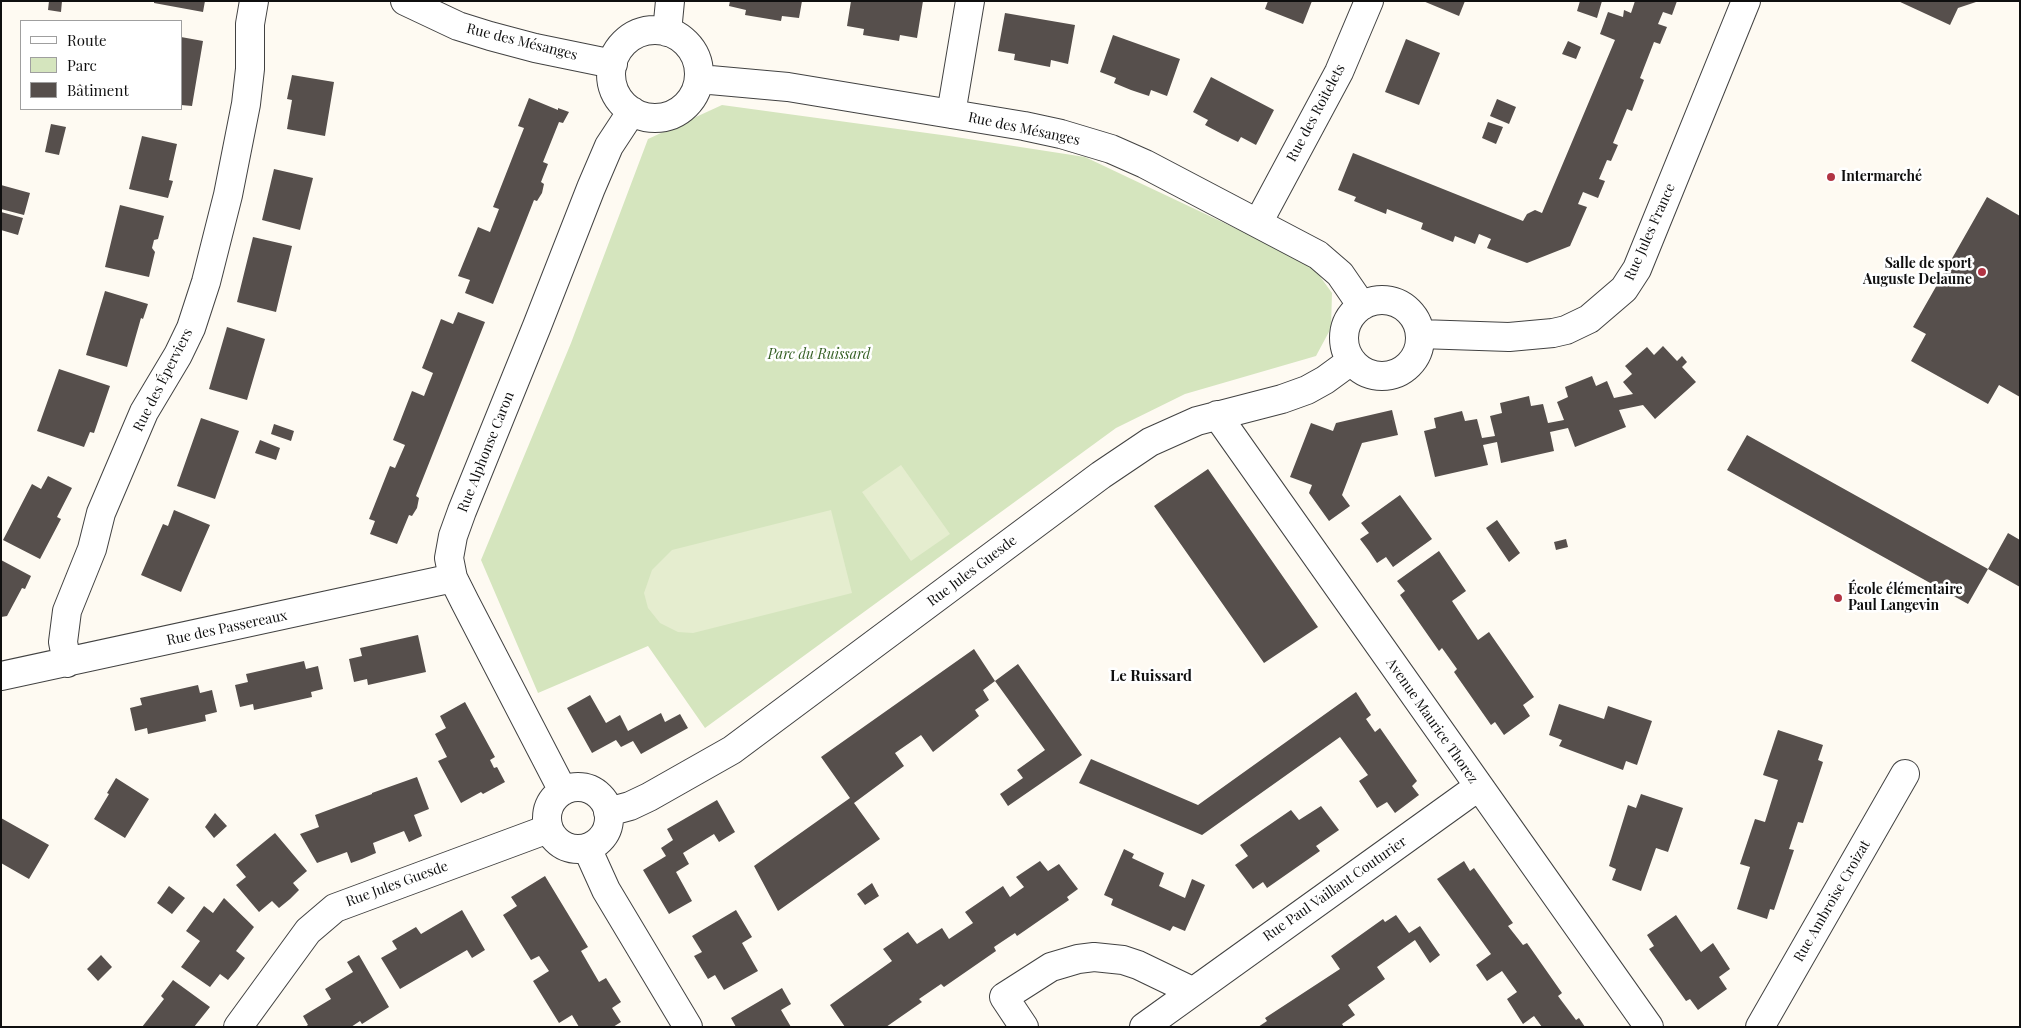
<!DOCTYPE html>
<html>
<head>
<meta charset="utf-8">
<style>
	body { margin:0 }
	#map { position:relative; width:2021px; height:1028px; overflow:hidden; background:#fefaf2; font-family:"Playfair Display",serif }
	canvas { display:block }
	.frame { position:absolute; inset:0; border:2px solid #0f0f0f; pointer-events:none }
	.legend { position:absolute; left:20px; top:20px; width:162px; height:90px; box-sizing:border-box; background:#fff; border:1px solid #9f9f9f; margin:0; padding:6px 9px; list-style:none; font-size:15px; color:#0f0f0f }
	.legend li { display:flex; align-items:center; gap:10px; height:25px }
	.legend b { width:25px; border:1px solid #9f9f9f }
</style>
</head>
<body>
<div id="map">
<canvas width="2021" height="1028"></canvas>
<div class="frame"></div>
<ul class="legend">
<li><b style="height:6px;background:#fff"></b>Route</li>
<li><b style="height:14px;background:#d5e5be"></b>Parc</li>
<li><b style="height:14px;background:#564f4c"></b>Bâtiment</li>
</ul>
</div>
<script>
const ctx = document.querySelector('canvas').getContext('2d');
ctx.lineJoin = 'round';
function paint(path, color) {
  ctx.fillStyle = color;
  ctx.fill(path, 'evenodd');
}
function toPath(rows) {
  const path = new Path2D();
  for (const r of rows) {
    if (r.length === 3) {
      path.moveTo(r[0] + r[2], r[1]);
      path.arc(r[0], r[1], r[2], 0, 2 * Math.PI);
      continue;
    }
    path.moveTo(r[0], r[1]);
    for (let i = 2; i < r.length; i += 2) path.lineTo(r[i], r[i + 1]);
  }
  return path;
}
function strokePath(path, color, width, dash) {
  ctx.strokeStyle = color;
  ctx.lineWidth = width;
  ctx.lineCap = dash ? 'butt' : 'round';
  ctx.setLineDash(dash || []);
  ctx.stroke(path);
}
function write(font, color, halo, rows, align = 'center') {
  ctx.font = font + ' "Playfair Display",serif';
  ctx.lineWidth = 5;
  ctx.setLineDash([]);
  ctx.textBaseline = 'middle';
  ctx.strokeStyle = halo;
  ctx.fillStyle = color;
  for (const [text, x, y, turn = 0] of rows) {
    ctx.save();
    ctx.translate(x, y);
    ctx.rotate((+turn || 0) * Math.PI / 180);
    ctx.textAlign = isNaN(turn) ? turn : align;
    if (halo) ctx.strokeText(text, 0, 0);
    ctx.fillText(text, 0, 0);
    ctx.restore();
  }
}
paint(toPath([
	[722,105,949,136,1085,157,1311,264,1332,293,1331,328,1316,356,1185,394,1116,428,705,728,648,646,538,693,481,560,571,343,648,139]
]), '#d5e5be');
paint(toPath([
	[901,465,950,534,911,561,862,492],
	[831,510,852,593,693,633,678,632,660,623,648,608,644,593,652,570,672,550]
]), '#e5edcf');
paint(toPath([
	[49,1,62,1,61,12,48,10],
	[154,1,205,1,203,12,154,3],
	[730,1,802,1,799,18,782,16,781,21,745,15,746,10,729,6],
	[851,1,923,1,917,38,900,35,899,41,863,35,864,29,847,26],
	[1268,1,1312,1,1303,24,1265,9],
	[1423,1,1465,1,1459,16],
	[1580,1,1602,1,1597,18,1577,11],
	[1635,1,1677,1,1672,15,1663,12,1658,24,1667,27,1660,44,1654,42,1640,78,1644,80,1632,111,1627,109,1613,143,1618,145,1611,161,1607,160,1599,179,1605,181,1598,198,1583,192,1578,204,1587,207,1570,246,1527,263,1487,248,1491,239,1479,234,1475,244,1455,236,1453,242,1421,229,1423,223,1387,209,1386,214,1354,201,1356,197,1338,190,1353,153,1523,221,1527,214,1535,210,1542,213,1615,40,1600,34,1608,12,1623,17,1624,10,1631,13],
	[1898,1,1976,1,1976,2,1958,8,1950,25],
	[1005,13,1075,25,1068,64,1051,60,1050,67,1014,60,1015,54,998,51],
	[1113,35,1180,59,1167,96,1151,90,1149,96,1131,90,1114,83,1116,78,1100,72],
	[181,37,203,41,192,106,181,105],
	[1406,39,1440,53,1419,105,1385,92],
	[1568,41,1581,47,1576,59,1562,54],
	[292,75,334,82,325,136,287,129,292,100,287,99],
	[1211,77,1274,110,1256,145,1241,137,1238,142,1222,134,1205,125,1208,120,1193,112],
	[529,98,558,110,558,108,569,112,563,123,559,122,543,162,548,164,541,182,544,184,542,193,537,201,534,200,493,304,465,293,470,280,458,276,478,227,490,232,499,209,493,207,524,128,518,126],
	[1497,99,1516,107,1509,124,1490,116],
	[1488,122,1503,127,1496,144,1482,138],
	[51,124,66,127,59,155,45,152],
	[142,136,177,144,169,180,173,181,168,198,129,189],
	[274,169,313,178,300,230,262,220],
	[1,185,30,193,24,215,1,209],
	[1987,197,2020,216,2020,397,1999,385,1988,404,1911,361,1926,334,1913,327],
	[120,205,164,216,158,239,154,240,152,248,155,252,149,277,105,267],
	[1,212,23,218,18,235,1,230],
	[253,237,292,246,276,312,237,302],
	[105,291,148,304,143,319,141,318,127,367,86,355],
	[458,312,485,322,416,496,419,498,417,508,412,516,409,515,397,544,370,534,375,521,369,519,390,466,395,468,405,445,393,440,412,391,424,396,433,373,422,368,441,319,453,324],
	[227,327,265,339,247,400,209,389],
	[1663,346,1677,361,1682,356,1687,362,1682,367,1696,382,1655,419,1643,405,1619,410,1626,427,1575,447,1568,428,1550,432,1554,451,1501,463,1497,442,1483,445,1488,465,1435,477,1424,431,1436,428,1434,418,1462,411,1465,421,1477,419,1482,438,1495,436,1490,416,1502,413,1500,403,1529,396,1531,406,1543,404,1548,423,1564,420,1557,402,1568,397,1565,387,1592,376,1596,386,1607,381,1614,398,1633,394,1623,382,1632,374,1625,366,1647,347,1654,355],
	[59,369,110,386,94,433,90,432,84,447,37,431],
	[1392,410,1398,435,1362,443,1342,495,1350,506,1329,521,1309,493,1312,485,1290,477,1311,423,1333,431,1336,423],
	[201,418,239,431,215,499,177,486],
	[274,424,294,431,291,441,271,434],
	[1747,435,1988,569,1968,604,1727,470],
	[260,440,280,448,276,460,255,453],
	[1208,469,1318,627,1264,663,1154,506],
	[48,476,72,488,57,517,61,519,40,559,3,540,32,484,41,489],
	[1400,495,1432,539,1393,567,1386,557,1377,563,1369,551,1360,539,1369,533,1361,523],
	[174,510,210,525,181,592,141,575,163,524,168,526],
	[1497,520,1520,553,1509,562,1486,528],
	[2008,533,2020,540,2020,587,1988,569],
	[1566,539,1568,547,1556,550,1554,542],
	[1439,551,1466,591,1452,601,1478,640,1489,632,1534,697,1523,705,1530,716,1504,735,1495,722,1491,725,1454,672,1457,669,1442,648,1439,651,1400,595,1405,591,1397,581],
	[1,560,31,576,25,589,22,588,7,616,1,617],
	[418,635,426,672,368,685,367,679,354,682,349,659,362,656,360,648],
	[974,649,995,681,983,690,989,700,975,710,979,716,933,752,921,735,895,753,904,766,854,803,880,839,778,911,754,866,850,798,821,757],
	[304,661,306,669,318,666,323,689,311,692,312,697,254,710,253,704,240,707,235,685,248,682,246,674],
	[1018,664,1082,755,1008,806,1000,794,1023,778,1017,770,1045,750,995,681],
	[198,685,200,693,212,690,217,712,205,715,206,721,148,734,147,728,135,731,130,708,142,705,140,698],
	[1356,692,1371,715,1366,719,1375,732,1380,728,1417,781,1412,786,1419,795,1395,813,1387,802,1377,808,1359,781,1368,775,1340,737,1202,835,1079,783,1091,759,1198,805],
	[590,695,606,723,620,715,628,731,661,713,665,722,680,714,688,728,641,754,633,741,621,747,616,740,592,753,567,708],
	[465,702,495,757,490,760,494,768,497,767,505,782,483,794,481,792,461,803,438,761,447,757,435,734,446,728,440,716],
	[1559,704,1604,719,1608,706,1652,721,1637,765,1626,761,1623,770,1559,746,1562,740,1549,735],
	[1778,730,1823,745,1818,760,1823,762,1803,823,1798,822,1789,849,1794,850,1774,910,1770,909,1767,919,1737,909,1750,867,1740,864,1755,819,1765,822,1778,780,1763,775],
	[417,777,429,809,414,815,422,836,409,842,404,831,373,843,376,853,362,859,351,863,347,852,317,863,300,834,319,827,315,815,372,794,372,793],
	[116,778,149,799,125,838,94,819,109,794,107,793],
	[1641,794,1683,808,1668,852,1656,848,1641,891,1612,880,1616,869,1609,866,1628,805,1636,808],
	[717,800,735,832,719,842,714,834,683,853,689,864,676,872,692,901,669,914,643,870,666,856,661,848,673,840,667,829],
	[1321,806,1339,830,1316,846,1320,851,1267,888,1263,882,1253,889,1235,865,1248,856,1240,845,1291,810,1299,820],
	[215,813,227,826,214,838,205,827],
	[1,818,49,845,29,879,1,863],
	[275,833,307,871,293,883,299,890,290,899,279,908,272,901,259,912,236,885,246,877,236,865],
	[1124,849,1134,854,1132,858,1164,873,1159,886,1185,898,1192,879,1205,885,1185,931,1173,926,1170,931,1111,905,1113,899,1104,895],
	[1040,861,1048,871,1059,864,1078,889,1067,897,1069,900,1017,936,1015,933,994,947,996,951,944,987,941,984,919,999,922,1002,886,1027,845,1027,830,1005,892,961,883,949,908,932,917,944,942,928,949,939,973,923,965,912,1003,886,1010,897,1024,887,1016,877],
	[1464,861,1470,871,1474,868,1513,923,1508,926,1523,945,1527,943,1562,993,1558,996,1576,1020,1579,1018,1585,1027,1542,1027,1534,1016,1523,1024,1507,999,1517,992,1502,971,1487,981,1476,965,1491,954,1437,879],
	[545,876,588,947,581,951,599,982,606,978,621,1002,612,1008,621,1022,613,1027,579,1027,572,1015,559,1023,533,981,549,971,539,956,531,960,503,915,517,906,511,897],
	[872,883,879,896,865,905,857,894],
	[169,886,185,898,172,914,157,903],
	[224,898,254,927,236,951,245,958,237,969,228,980,220,974,210,987,181,967,200,941,186,931,204,906,213,913],
	[462,910,485,950,472,958,467,950,400,989,381,958,397,949,392,941,416,927,421,934],
	[736,910,752,937,742,943,758,971,724,990,715,975,708,979,694,956,702,952,692,936],
	[1396,915,1409,933,1420,926,1440,955,1430,963,1415,940,1377,967,1385,979,1348,1005,1355,1015,1342,1024,1344,1027,1258,1027,1267,1021,1265,1018,1340,969,1331,956,1383,919,1385,922],
	[1676,915,1701,952,1713,943,1730,969,1719,977,1727,989,1698,1010,1690,999,1686,1001,1649,949,1654,946,1647,935],
	[101,955,112,967,98,981,87,969],
	[359,955,389,1007,362,1024,360,1021,351,1027,305,1027,308,1025,303,1016,331,999,325,989,353,972,347,962],
	[173,980,210,1007,194,1027,142,1027,164,999,161,996],
	[782,988,791,1004,781,1010,791,1027,736,1027,731,1018]
]), '#564f4c');
const minor = toPath([
	[405,1,458,26,490,36,535,48,613,64],
	[655,74,44],
	[667,32,670,1],
	[699,79,788,87,1024,126,1061,134,1111,149,1145,164,1318,255,1340,274,1362,306],
	[951,114,970,1],
	[1258,223,1339,72,1369,1],
	[1382,338,38],
	[1420,334,1509,337,1553,333,1566,330,1589,319,1624,289,1637,269,1746,1],
	[1217,415,1649,1027],
	[67,663,63,642,67,611,92,549,101,513,144,412,178,355,191,328,206,282,228,195,246,104,250,69,250,24,254,1],
	[1,676,453,578],
	[578,818,31],
	[563,791,465,602,453,578,449,558,453,536,462,511,537,326,591,188,609,146,632,111],
	[608,812,630,806,649,797,732,750,1101,475,1150,442,1197,421,1282,399,1307,390,1325,380,1351,361],
	[587,848,606,890,688,1027],
	[238,1027,308,931,335,908,548,829],
	[1024,1027,1004,997,1051,967,1078,959,1094,957,1123,960,1138,965,1192,991],
	[1144,1027,1478,787],
	[1760,1027,1905,774]
]);
strokePath(minor, '#424242', 30);
strokePath(minor, '#fff', 28);
for (const [x, y, r, color] of [
	[1831,177,5,"#b13443"],
	[1982,272,5,"#b13443"],
	[1838,598,5,"#b13443"]
]) {
  const dot = new Path2D();
  dot.arc(x, y, r, 0, 2 * Math.PI);
  ctx.fillStyle = color;
  ctx.fill(dot);
  strokePath(dot, '#fff', 2);
}
write('14px', '#0f0f0f', '#fff', [
	["Rue des Mésanges",522,42,14],
	["Rue des Roitelets",1316,113,-62],
	["Rue des Mésanges",1024,129,12],
	["Rue Jules France",1650,232,-66],
	["Rue des Éperviers",163,380,-63],
	["Rue Alphonse Caron",486,452,-68],
	["Rue Jules Guesde",972,571,-37],
	["Rue des Passereaux",227,628,-12],
	["Avenue Maurice Thorez",1432,721,55],
	["Rue Jules Guesde",397,884,-20],
	["Rue Paul Vaillant Couturier",1335,889,-35],
	["Rue Ambroise Croizat",1832,901,-60]
]);
write('bold 14px', '#0f0f0f', '#fff', [
	["Intermarché",1841,177],
	["Salle de sport",1972,264,"right"],
	["Auguste Delaune",1972,280,"right"],
	["École élémentaire",1848,590],
	["Paul Langevin",1848,606]
], 'left');
write('italic 14px', '#366025', '#fff', [
	["Parc du Ruissard",819,355]
]);
write('bold 15px', '#0f0f0f', '#fff', [
	["Le Ruissard",1151,676]
]);
</script>
</body>
</html>
